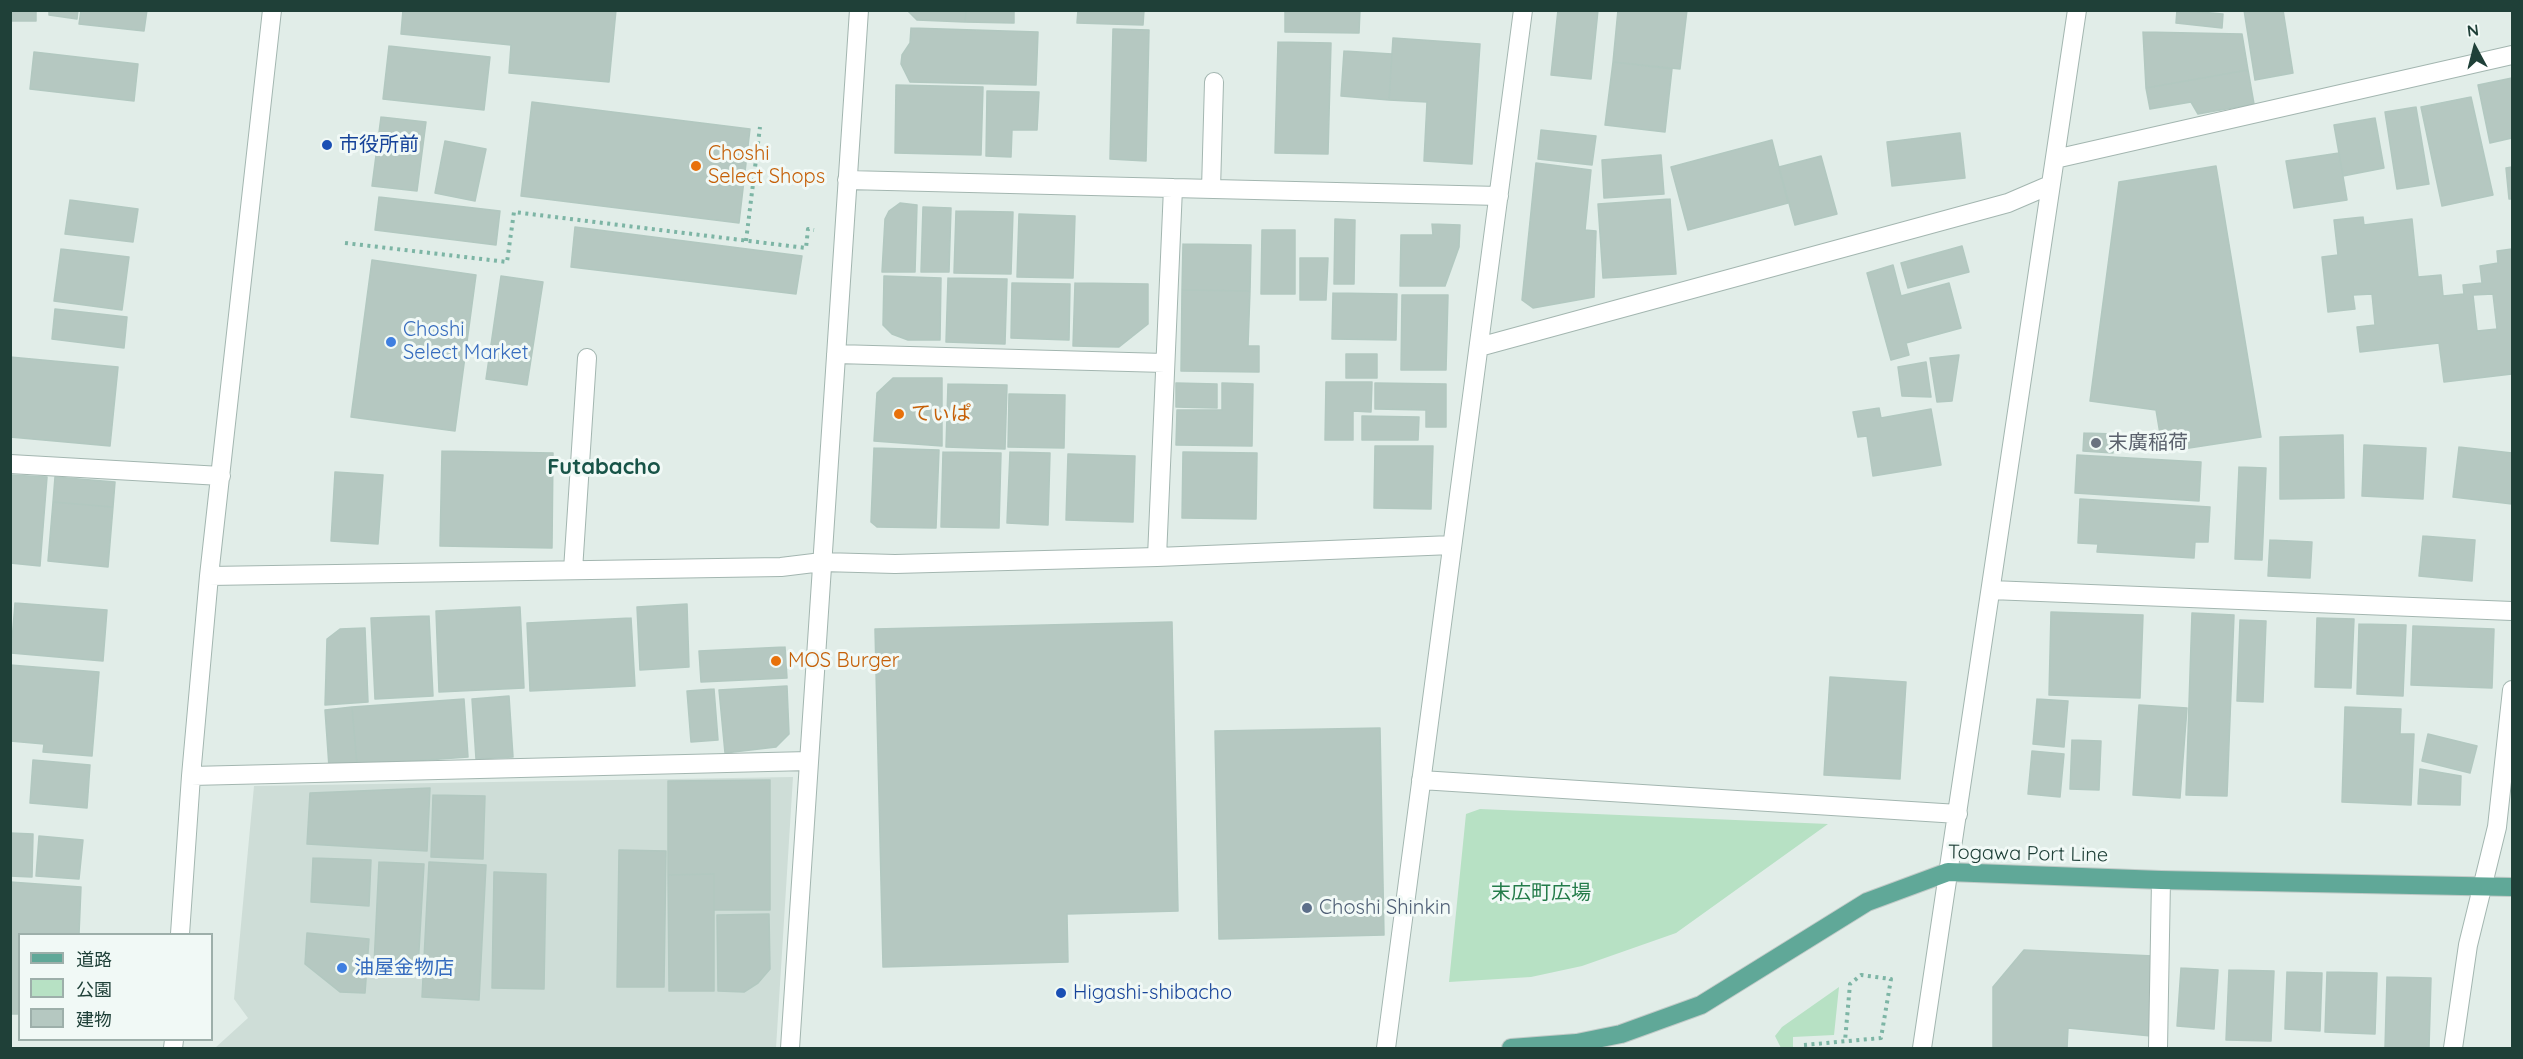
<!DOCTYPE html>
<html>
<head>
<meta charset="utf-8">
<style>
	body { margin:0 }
	#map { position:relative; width:2523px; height:1059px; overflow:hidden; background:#e1ede8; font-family:Quicksand,"Noto Sans JP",sans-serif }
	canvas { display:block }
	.frame { position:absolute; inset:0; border:12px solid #1f4038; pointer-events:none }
	.legend { position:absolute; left:18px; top:933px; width:195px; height:108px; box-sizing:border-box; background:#f1f9f6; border:2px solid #9dafaa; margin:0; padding:8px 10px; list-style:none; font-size:18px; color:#1f4038 }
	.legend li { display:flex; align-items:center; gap:12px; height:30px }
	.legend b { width:30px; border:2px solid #9dafaa }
	.north { position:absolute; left:2445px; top:18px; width:60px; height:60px; -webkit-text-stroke:4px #f1f9f6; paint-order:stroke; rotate:353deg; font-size:16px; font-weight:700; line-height:24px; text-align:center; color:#1f4038 }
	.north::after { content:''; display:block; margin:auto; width:21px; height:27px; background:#1f4038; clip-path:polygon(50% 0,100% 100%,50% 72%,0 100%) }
</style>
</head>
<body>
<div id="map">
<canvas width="2523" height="1059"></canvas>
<div class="frame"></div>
<ul class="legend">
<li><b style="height:8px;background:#60a898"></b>道路</li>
<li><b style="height:16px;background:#b7e1c4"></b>公園</li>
<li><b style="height:16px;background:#b5c8c1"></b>建物</li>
</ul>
<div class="north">N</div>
</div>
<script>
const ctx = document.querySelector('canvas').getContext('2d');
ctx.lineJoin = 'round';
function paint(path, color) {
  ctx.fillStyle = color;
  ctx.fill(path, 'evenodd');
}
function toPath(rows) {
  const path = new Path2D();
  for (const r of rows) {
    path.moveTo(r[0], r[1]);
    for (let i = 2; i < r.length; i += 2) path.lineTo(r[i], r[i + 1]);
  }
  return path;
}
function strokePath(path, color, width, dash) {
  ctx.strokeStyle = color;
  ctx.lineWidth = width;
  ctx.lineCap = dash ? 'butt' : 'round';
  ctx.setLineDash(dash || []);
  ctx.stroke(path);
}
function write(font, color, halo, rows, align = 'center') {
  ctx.font = font + ' Quicksand,"Noto Sans JP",sans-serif';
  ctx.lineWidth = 6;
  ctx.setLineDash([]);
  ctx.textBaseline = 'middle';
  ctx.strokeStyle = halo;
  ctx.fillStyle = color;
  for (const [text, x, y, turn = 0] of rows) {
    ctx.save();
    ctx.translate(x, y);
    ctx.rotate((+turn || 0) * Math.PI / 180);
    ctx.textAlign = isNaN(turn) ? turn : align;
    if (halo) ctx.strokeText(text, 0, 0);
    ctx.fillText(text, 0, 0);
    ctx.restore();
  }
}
paint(toPath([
	[793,777,776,1048,215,1048,248,1018,234,999,254,786]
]), '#ceddd7');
paint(toPath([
	[1480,809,1828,824,1676,933,1582,966,1531,977,1449,982,1466,814],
	[1839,987,1834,1035,1793,1037,1793,1048,1781,1048,1775,1036,1782,1027]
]), '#b7e1c4');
const building = toPath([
	[10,10,36,10,36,21,10,21,10,10],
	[49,10,78,10,77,19,49,15,49,10],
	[81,10,147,10,144,31,79,24,81,10],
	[403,10,616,10,609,82,509,73,511,45,401,34,403,10],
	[907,10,966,10,965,22,917,20,907,10],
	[966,10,1014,10,1014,23,965,22,966,10],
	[1078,10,1144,10,1143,25,1077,23,1078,10],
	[1285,10,1360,10,1359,33,1285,32,1285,10],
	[1558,10,1598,10,1591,79,1551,75,1558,10],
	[1618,10,1687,10,1680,69,1613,62,1618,10],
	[2177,10,2223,14,2222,28,2176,23,2177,10],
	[2244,10,2283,10,2293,73,2255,80,2244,10],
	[911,28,1038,32,1036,85,910,82,901,64,902,55,910,43,911,28],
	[1113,29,1149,30,1146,161,1110,159,1113,29],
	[2143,32,2242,34,2248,70,2146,88,2143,32],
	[1393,38,1480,44,1472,164,1424,161,1427,102,1389,100,1393,38],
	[1278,42,1331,43,1328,154,1275,153,1278,42],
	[389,46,490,57,484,110,383,99,389,46],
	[1344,51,1392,54,1389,100,1341,96,1344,51],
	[34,52,138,64,134,101,30,89,34,52],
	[1613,62,1672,69,1665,132,1605,125,1613,62],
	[2248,70,2254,104,2198,114,2191,102,2150,109,2146,88,2248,70],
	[2512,78,2512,138,2490,143,2478,85,2512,78],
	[896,85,983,87,981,155,895,153,896,85],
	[987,91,1039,92,1037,130,1012,130,1011,157,986,156,987,91],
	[2471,97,2493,195,2442,206,2421,107,2471,97],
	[532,102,750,129,739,223,521,196,532,102],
	[2416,107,2429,184,2397,189,2385,112,2416,107],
	[381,117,426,122,417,191,372,186,381,117],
	[2375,118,2384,168,2343,176,2334,125,2375,118],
	[1541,130,1596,136,1592,165,1538,159,1541,130],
	[1960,133,1965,178,1892,186,1887,142,1960,133],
	[1772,140,1788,203,1688,230,1671,167,1772,140],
	[445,141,486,149,475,201,435,193,445,141],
	[2339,153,2347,200,2294,208,2286,161,2339,153],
	[1661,155,1664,194,1604,198,1602,160,1661,155],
	[1821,156,1837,214,1795,225,1779,167,1821,156],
	[1536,163,1591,170,1585,230,1596,231,1594,297,1533,308,1522,300,1536,163],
	[2216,166,2261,437,2163,452,2156,410,2090,401,2119,182,2216,166],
	[2512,167,2512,199,2509,199,2506,168,2512,167],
	[379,197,500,211,496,245,375,230,379,197],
	[1670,199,1676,274,1603,278,1598,204,1670,199],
	[70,200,138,209,133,242,65,234,70,200],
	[900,203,917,205,915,272,882,272,885,219,889,211,900,203],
	[923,207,951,208,949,272,921,272,923,207],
	[956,211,1013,212,1011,274,954,273,956,211],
	[1019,214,1075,216,1073,278,1017,277,1019,214],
	[2363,217,2364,225,2412,219,2418,277,2441,275,2443,296,2464,294,2463,285,2482,283,2480,266,2498,263,2497,251,2512,249,2512,374,2444,382,2439,343,2360,352,2357,327,2375,325,2372,294,2353,295,2355,309,2328,312,2322,257,2338,255,2334,220,2363,217],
	[2493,294,2497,329,2477,331,2473,295,2493,294],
	[1335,219,1355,220,1354,284,1334,284,1335,219],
	[1432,224,1460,225,1459,247,1445,286,1400,286,1401,235,1433,235,1432,224],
	[575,227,802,256,796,294,571,267,575,227],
	[1262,230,1295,230,1295,294,1261,294,1262,230],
	[1183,244,1251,245,1250,291,1182,290,1183,244],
	[1962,246,1969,272,1908,288,1901,263,1962,246],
	[61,249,129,257,122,310,54,301,61,249],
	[1300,258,1328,258,1326,300,1300,300,1300,258],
	[372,260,476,275,455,431,351,417,372,260],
	[1893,265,1901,296,1949,283,1961,328,1906,343,1909,355,1891,360,1867,273,1893,265],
	[501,276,543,282,527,385,486,379,501,276],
	[884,276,941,278,940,340,908,340,892,334,883,325,884,276],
	[948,278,1007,279,1005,344,946,342,948,278],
	[1012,283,1070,284,1069,340,1011,338,1012,283],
	[1075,283,1148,284,1148,324,1119,347,1073,346,1075,283],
	[1182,290,1250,291,1248,346,1259,346,1259,372,1181,371,1182,290],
	[1333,293,1397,294,1396,340,1332,339,1333,293],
	[1402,295,1448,295,1446,370,1401,370,1402,295],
	[55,309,127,317,124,348,52,339,55,309],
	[1346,354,1377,354,1377,378,1346,378,1346,354],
	[1959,355,1952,401,1937,402,1930,358,1959,355],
	[10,357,118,367,110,446,10,437,10,357],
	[1926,362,1931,397,1902,396,1898,367,1926,362],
	[893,378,942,378,942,446,874,441,877,393,893,378],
	[1326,382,1372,382,1371,412,1353,411,1353,440,1325,440,1326,382],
	[1176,383,1217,384,1217,408,1176,407,1176,383],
	[1222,383,1253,384,1252,446,1176,445,1177,410,1222,410,1222,383],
	[1375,383,1446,384,1446,427,1426,427,1426,410,1375,409,1375,383],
	[948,384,1007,385,1005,449,946,447,948,384],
	[1009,394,1065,395,1064,448,1008,447,1009,394],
	[1879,408,1881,418,1931,409,1941,465,1873,476,1867,436,1858,437,1853,412,1879,408],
	[1362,416,1419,417,1418,440,1362,440,1362,416],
	[2084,433,2114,434,2113,453,2083,451,2084,433],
	[2343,435,2344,498,2280,499,2280,437,2343,435],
	[2364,445,2426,448,2423,499,2362,496,2364,445],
	[1375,446,1433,446,1431,509,1374,508,1375,446],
	[2459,447,2512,453,2512,504,2453,497,2459,447],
	[874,448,939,450,936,528,877,527,871,522,874,448],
	[442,451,553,453,552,548,440,546,442,451],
	[943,452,1001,453,999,528,941,527,943,452],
	[1010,452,1050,453,1048,525,1007,523,1010,452],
	[1183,452,1257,453,1256,519,1182,518,1183,452],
	[1068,454,1135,456,1133,522,1066,520,1068,454],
	[2077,455,2201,462,2199,501,2075,493,2077,455],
	[2239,467,2266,468,2262,560,2235,559,2239,467],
	[335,472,383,475,378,544,331,541,335,472],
	[10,475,47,477,40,566,10,563,10,475],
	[55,477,115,482,113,507,53,502,55,477],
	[2080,499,2210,507,2208,542,2195,542,2194,558,2097,552,2098,544,2078,543,2080,499],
	[53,502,113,507,108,567,48,561,53,502],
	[2423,536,2475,540,2472,581,2419,576,2423,536],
	[2270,540,2312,542,2310,578,2268,576,2270,540],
	[15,603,107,610,103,661,11,653,15,603],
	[687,604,689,667,640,670,637,607,687,604],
	[520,607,524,688,439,692,436,611,520,607],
	[2051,612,2143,615,2140,698,2049,695,2051,612],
	[2192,613,2234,615,2227,796,2186,795,2192,613],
	[429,616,433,696,375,699,371,618,429,616],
	[631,618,635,686,530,691,527,623,631,618],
	[2317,618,2354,619,2351,688,2315,687,2317,618],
	[2240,620,2266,621,2263,702,2237,701,2240,620],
	[1172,622,1178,911,1067,914,1068,962,883,967,875,629,1172,622],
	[2359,624,2406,625,2403,696,2357,694,2359,624],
	[2413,626,2494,629,2492,688,2411,685,2413,626],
	[365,628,368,702,325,705,327,639,340,629,365,628],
	[785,647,787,678,701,682,699,651,785,647],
	[10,665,99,672,92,756,43,752,44,744,10,741,10,665],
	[1830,677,1906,682,1900,779,1824,775,1830,677],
	[787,686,789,734,776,747,725,753,719,690,787,686],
	[714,689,718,740,691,742,687,691,714,689],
	[509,696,513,757,476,759,472,699,509,696],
	[464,699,468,757,357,765,352,707,464,699],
	[2037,699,2068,701,2064,747,2033,744,2037,699],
	[2139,705,2187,708,2180,798,2133,795,2139,705],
	[352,707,357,765,329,767,325,710,352,707],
	[2345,707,2401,709,2400,734,2414,734,2411,805,2342,802,2345,707],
	[1380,728,1384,935,1219,939,1215,731,1380,728],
	[2428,734,2477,746,2470,773,2422,761,2428,734],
	[2072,740,2101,741,2099,790,2070,789,2072,740],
	[2032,751,2064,754,2060,797,2028,794,2032,751],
	[33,760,90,765,87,808,30,803,33,760],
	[2420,769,2461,776,2460,805,2418,804,2420,769],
	[770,780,770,910,714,910,714,874,668,875,668,781,770,780],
	[430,788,427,851,307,844,310,793,430,788],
	[433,795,485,796,483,859,431,857,433,795],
	[10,833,33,834,32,877,10,876,10,833],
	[39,836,83,840,79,879,36,876,39,836],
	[619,850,666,851,664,987,617,987,619,850],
	[313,858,371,860,369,906,311,902,313,858],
	[379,862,424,864,418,968,374,965,379,862],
	[429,862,486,865,479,1000,422,997,429,862],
	[494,872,546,874,544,989,492,988,494,872],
	[714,874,714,991,669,991,668,875,714,874],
	[10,882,81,887,79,934,20,934,20,1014,10,1014,10,882],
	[769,914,770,969,758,983,744,992,718,991,717,915,769,914],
	[307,933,369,939,365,993,340,992,305,964,307,933],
	[2024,950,2153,956,2151,1036,2068,1028,2067,1048,1993,1048,1993,987,2024,950],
	[2181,968,2218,970,2214,1029,2177,1026,2181,968],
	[2229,970,2274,971,2271,1041,2226,1040,2229,970],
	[2287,972,2322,973,2320,1031,2285,1029,2287,972],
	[2327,972,2377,973,2375,1034,2325,1032,2327,972],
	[2387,977,2431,978,2429,1048,2385,1048,2387,977]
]);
paint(building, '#b5c8c1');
strokePath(building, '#b2c8c0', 1.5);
const minor = toPath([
	[2055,159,2512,55],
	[847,180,1499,196],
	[1211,189,1214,82],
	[1479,347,2008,203,2050,185],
	[836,354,1165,363],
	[10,464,221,476],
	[1157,557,1173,188],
	[573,570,587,358],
	[209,576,781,567,822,562,895,564,1157,557,1452,545],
	[1991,590,2512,611],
	[191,776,809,761],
	[1421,780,1958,814],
	[180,934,191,776,209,576,272,10],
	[173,1048,174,1040],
	[790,1048,859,10],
	[1386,1048,1523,10],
	[1922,1048,2077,10],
	[2158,1048,2161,880],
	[2453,1048,2468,945,2497,827,2512,690]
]);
const major = toPath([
	[1511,1048,1577,1043,1621,1034,1701,1005,1867,902,1948,872,2161,880,2512,887]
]);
strokePath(minor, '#a3b6b0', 20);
strokePath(major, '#c0cac7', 20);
strokePath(toPath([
	[746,241,760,127],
	[345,243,507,262,514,212,806,248,808,229,814,230],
	[1804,1045,1881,1038,1891,979,1861,975,1850,984,1845,1041]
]), '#7db5a5', 4, [3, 4.5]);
strokePath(minor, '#fff', 18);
strokePath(major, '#60a898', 18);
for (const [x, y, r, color] of [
	[327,145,6,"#1a4fb4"],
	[696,166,6,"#e8710a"],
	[391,342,6,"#3f7fe0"],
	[899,414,6,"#e8710a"],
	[2096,443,6,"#6b7280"],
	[776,661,6,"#e8710a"],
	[1307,908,6,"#5c6f8a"],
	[342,968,6,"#3f7fe0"],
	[1061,993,6,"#1a4fb4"]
]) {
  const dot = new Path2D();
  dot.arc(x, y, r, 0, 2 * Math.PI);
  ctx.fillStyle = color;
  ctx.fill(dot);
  strokePath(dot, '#f1f9f6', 2);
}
write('20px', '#164399', '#f1f9f6', [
	["市役所前",339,145],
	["Higashi-shibacho",1073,993]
], 'left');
write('20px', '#c56008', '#f1f9f6', [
	["Choshi",708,154],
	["Select Shops",708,177],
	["てぃぱ",911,414],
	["MOS Burger",788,661]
], 'left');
write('20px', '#366cbe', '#f1f9f6', [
	["Choshi",403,330],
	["Select Market",403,353],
	["油屋金物店",354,968]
], 'left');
write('20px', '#5b616d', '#f1f9f6', [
	["末廣稲荷",2108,443]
], 'left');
write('20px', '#1f4038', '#f1f9f6', [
	["Togawa Port Line",2028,854,1]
]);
write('20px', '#247c4a', '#f1f9f6', [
	["末広町広場",1541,893]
]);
write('20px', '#4e5e75', '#f1f9f6', [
	["Choshi Shinkin",1319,908]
], 'left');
write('bold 22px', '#185448', '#f1f9f6', [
	["Futabacho",604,467]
]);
</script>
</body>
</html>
